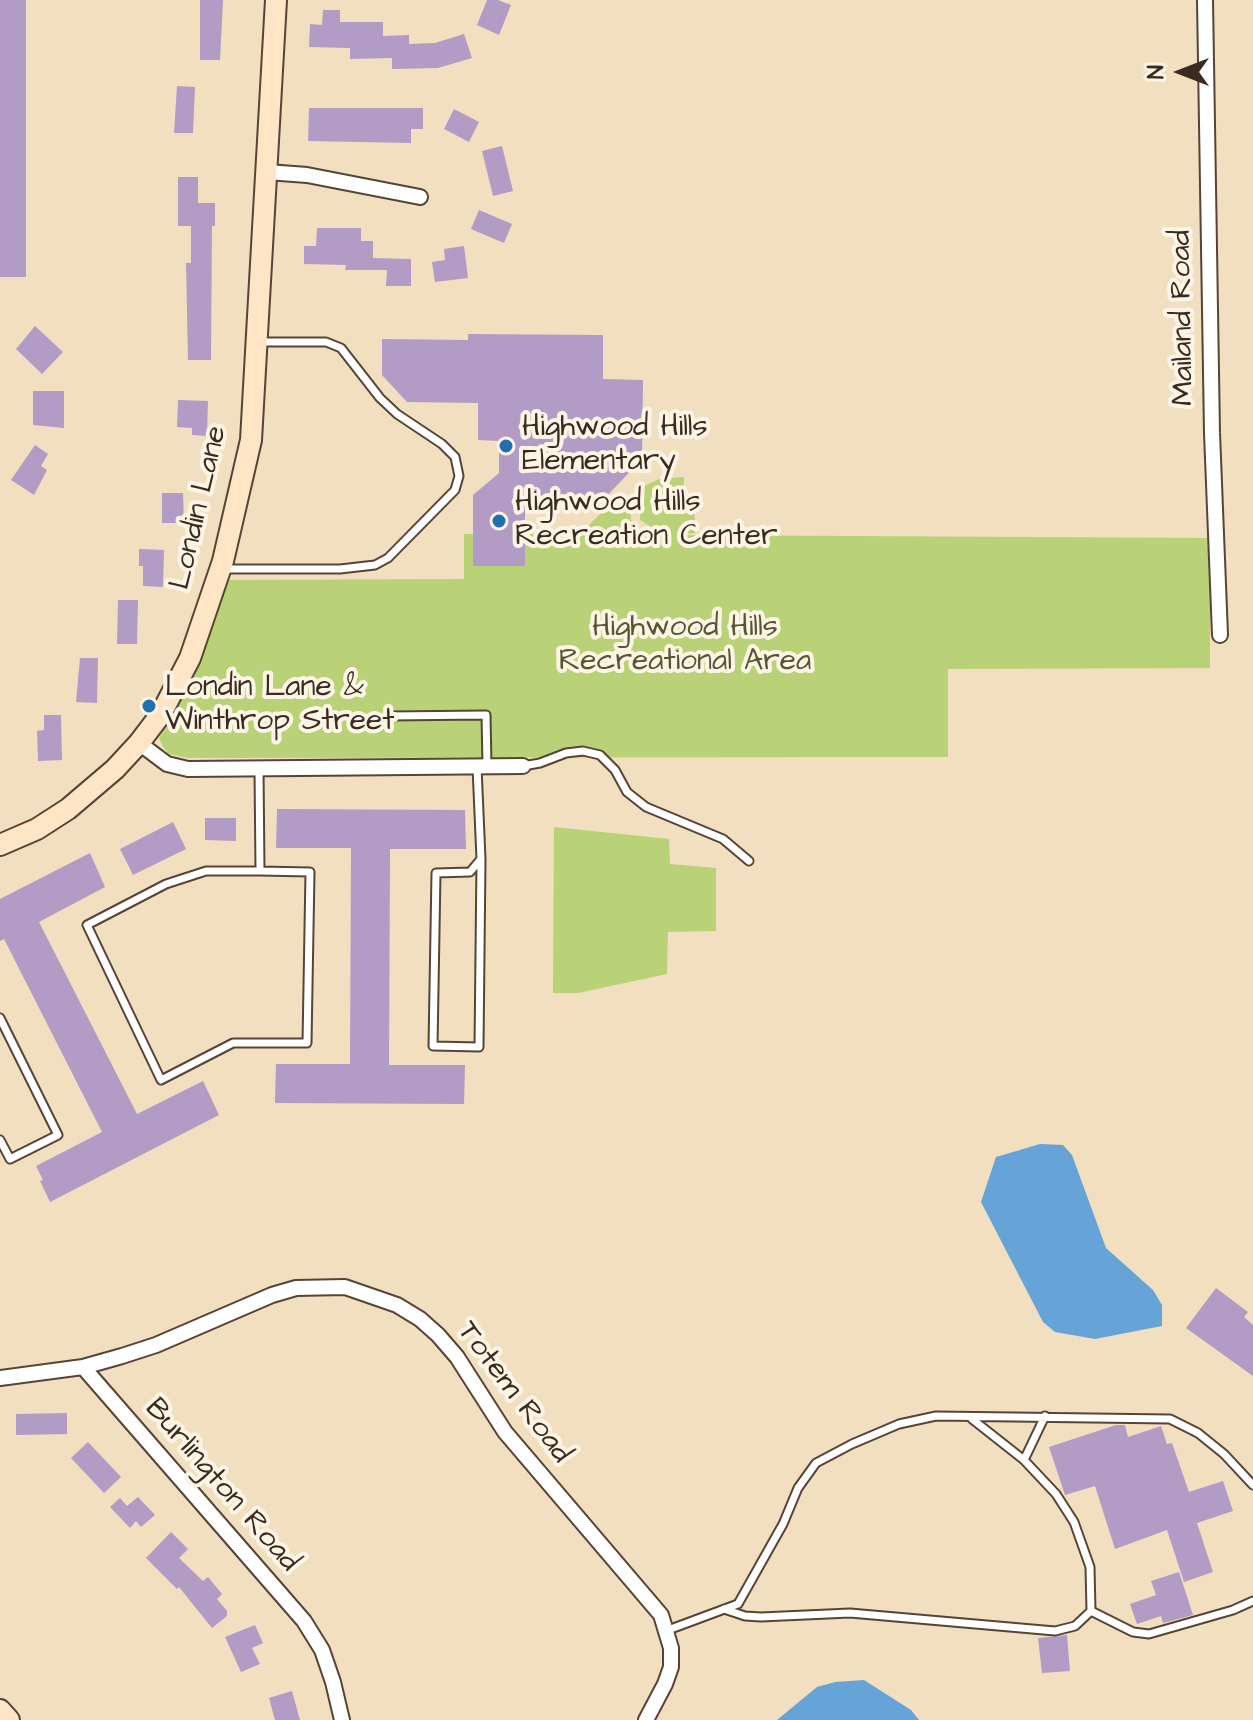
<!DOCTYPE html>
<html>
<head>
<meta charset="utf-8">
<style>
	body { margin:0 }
	#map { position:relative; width:1253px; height:1720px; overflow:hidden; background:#f1dfbf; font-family:"Architects Daughter",sans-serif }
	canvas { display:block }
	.north { position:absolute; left:1141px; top:32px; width:80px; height:80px; -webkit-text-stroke:6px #fcf5e5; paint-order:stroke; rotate:270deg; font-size:22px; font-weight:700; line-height:32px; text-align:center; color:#3b2a1e }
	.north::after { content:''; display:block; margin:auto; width:28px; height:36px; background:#3b2a1e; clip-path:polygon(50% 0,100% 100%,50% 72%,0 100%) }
</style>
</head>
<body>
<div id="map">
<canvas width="1253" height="1720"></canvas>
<div class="north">N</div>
</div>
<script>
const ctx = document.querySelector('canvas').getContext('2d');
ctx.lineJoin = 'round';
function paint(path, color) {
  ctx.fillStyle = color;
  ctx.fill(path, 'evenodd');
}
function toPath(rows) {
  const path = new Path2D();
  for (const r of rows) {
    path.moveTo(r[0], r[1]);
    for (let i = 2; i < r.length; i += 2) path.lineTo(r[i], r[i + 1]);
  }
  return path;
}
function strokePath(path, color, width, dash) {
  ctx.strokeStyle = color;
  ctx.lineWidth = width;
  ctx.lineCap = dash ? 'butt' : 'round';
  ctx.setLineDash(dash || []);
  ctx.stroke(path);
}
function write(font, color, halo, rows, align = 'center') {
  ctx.font = font + ' "Architects Daughter",sans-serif';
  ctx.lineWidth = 8;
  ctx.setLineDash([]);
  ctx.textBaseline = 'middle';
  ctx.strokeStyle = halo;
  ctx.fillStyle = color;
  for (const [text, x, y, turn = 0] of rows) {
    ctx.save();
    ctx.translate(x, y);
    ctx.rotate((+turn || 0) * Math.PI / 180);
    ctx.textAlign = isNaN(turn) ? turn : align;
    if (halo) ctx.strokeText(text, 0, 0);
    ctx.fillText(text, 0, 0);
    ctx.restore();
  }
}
paint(toPath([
	[684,477,684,496,694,496,695,533,675,535,1210,538,1210,668,948,669,948,757,188,758,169,754,163,747,159,738,191,677,227,580,464,579,464,534,589,534,589,525,607,507,614,504,624,505,630,509,633,535,665,535,640,520,640,488,659,479],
	[554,827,669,839,670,864,716,868,716,931,668,932,667,974,578,993,553,993]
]), '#b9d277');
paint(toPath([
	[1040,1144,1063,1145,1072,1155,1106,1248,1153,1290,1162,1305,1162,1326,1095,1339,1055,1332,1043,1322,981,1202,996,1157],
	[864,1680,911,1710,919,1720,777,1720,817,1687,835,1682]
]), '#66a3d7');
paint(toPath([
	[0,0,26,0,26,277,0,277],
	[200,0,223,0,220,60,200,60],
	[487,0,498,0,511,5,499,35,477,25],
	[323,10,340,10,340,22,383,22,383,36,409,35,409,44,435,43,464,34,472,58,438,68,392,69,392,58,350,59,350,48,309,47,310,24,322,25],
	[177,86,195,87,193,133,174,133],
	[309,108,423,108,423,129,411,129,411,143,308,141],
	[454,109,479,122,469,142,444,129],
	[502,146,513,191,493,196,482,151],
	[178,177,198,177,198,203,215,203,215,226,212,226,211,360,188,360,186,263,191,263,191,226,178,226],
	[479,210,512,224,504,243,471,229],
	[317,228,361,228,361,241,373,241,373,258,411,259,411,286,386,286,387,270,345,270,346,265,304,264,304,246,316,246],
	[464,246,468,278,435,282,432,262,445,260,444,249],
	[35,326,63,352,42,374,16,349],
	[468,334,603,335,603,379,643,380,642,459,604,499,525,498,525,566,473,566,473,495,499,473,499,441,478,440,478,403,407,402,382,375,382,339,468,340],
	[33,391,64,391,64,428,33,425],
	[178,400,208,401,207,436,192,435,192,428,177,427],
	[35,445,48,454,41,466,47,470,34,495,11,480],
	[162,493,183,493,184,523,162,523],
	[139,549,164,550,163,587,143,586,143,566,139,566],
	[118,600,138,600,137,644,117,644],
	[80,658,98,658,97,703,76,702],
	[44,715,61,715,62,760,38,761,37,731,44,730],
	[277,809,465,810,466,849,390,849,389,1065,465,1065,464,1104,275,1103,276,1064,350,1064,351,848,276,848],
	[205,818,236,818,236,841,205,840],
	[173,822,186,849,133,875,120,849],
	[90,853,105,887,39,922,137,1114,203,1081,219,1115,50,1202,40,1181,43,1180,36,1166,102,1132,4,939,0,941,0,899],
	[1216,1288,1248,1312,1244,1317,1253,1325,1253,1376,1186,1328],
	[67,1413,67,1434,16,1435,16,1414],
	[1116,1425,1125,1425,1128,1437,1161,1426,1167,1444,1172,1443,1189,1492,1223,1481,1233,1511,1197,1523,1213,1572,1184,1582,1167,1530,1115,1549,1095,1486,1065,1495,1049,1447],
	[88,1442,121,1477,104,1493,71,1458],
	[138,1497,155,1515,141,1527,136,1521,130,1528,110,1507,120,1498,127,1506],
	[171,1532,188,1549,179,1558,203,1581,208,1577,222,1594,217,1599,227,1611,227,1616,212,1628,179,1587,177,1589,146,1558],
	[1179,1572,1193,1615,1163,1623,1161,1616,1137,1624,1130,1604,1156,1595,1151,1581],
	[255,1625,263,1643,252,1648,260,1664,241,1672,225,1637],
	[1067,1635,1070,1671,1042,1673,1038,1638],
	[292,1691,300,1720,275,1720,269,1698]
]), '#b29bc4');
const lane = toPath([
	[222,569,340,569,375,565,388,558,455,490,459,476,455,457,442,444,397,414,380,398,341,348,326,342,259,342],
	[389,716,486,715,487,766],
	[523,766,540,763,566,753,583,751,600,755,615,770,627,792,646,807,723,839,749,861],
	[477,767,481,859,470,872,436,873,433,1046,479,1047,481,859],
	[259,769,260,871,310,872,307,1043,233,1043,161,1080,87,925,166,884,206,871,260,871],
	[0,1018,58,1135,10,1159,0,1140],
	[1024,1460,1045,1416],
	[724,1609,745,1616,761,1617,850,1613,1055,1631,1075,1626,1091,1611,1090,1567,1074,1522,1056,1494,1024,1460,972,1419],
	[1091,1611,1133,1632,1149,1634,1233,1610,1253,1601],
	[668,1630,738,1604,783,1524,798,1488,816,1463,852,1444,899,1424,936,1416,1170,1419,1198,1433,1224,1454,1253,1485]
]);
const street = toPath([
	[1205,0,1212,433,1220,635],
	[267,172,307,175,420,197],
	[139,743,167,764,188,769,523,766],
	[83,1367,304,1621,322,1650,333,1682,342,1720],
	[0,1378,83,1367,122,1356,156,1345,272,1295,296,1288,345,1287,397,1305,420,1319,438,1335,457,1357,505,1432,661,1615,671,1648,671,1667,665,1684,646,1720]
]);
const secondary = toPath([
	[0,845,37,829,68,809,115,769,139,743,161,714,190,658,223,561,251,440,276,0],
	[0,1710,9,1720]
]);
strokePath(lane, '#564536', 11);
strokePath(street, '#564536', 18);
strokePath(secondary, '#564536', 24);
strokePath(lane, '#fff', 7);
strokePath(street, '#fff', 14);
strokePath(secondary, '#fde5c5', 20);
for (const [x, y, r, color] of [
	[506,446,8,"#1f6fb2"],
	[499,521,8,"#1f6fb2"],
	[149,706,8,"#1f6fb2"]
]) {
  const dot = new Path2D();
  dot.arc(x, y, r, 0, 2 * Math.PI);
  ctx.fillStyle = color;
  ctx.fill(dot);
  strokePath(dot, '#fcf5e5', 3);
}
write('30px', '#3b2a1e', '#fcf5e5', [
	["Mailand Road",1184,318,-91],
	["Londin Lane",200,508,-77],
	["Totem Road",513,1393,53],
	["Burlington Road",221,1486,49]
]);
write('30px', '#3b2a1e', '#fcf5e5', [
	["Highwood Hills",522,429],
	["Elementary",522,463],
	["Highwood Hills",515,504],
	["Recreation Center",515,538],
	["Londin Lane &",165,689],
	["Winthrop Street",165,723]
], 'left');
write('30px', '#5a5434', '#fcf5e5', [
	["Highwood Hills",685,629],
	["Recreational Area",685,663]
]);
</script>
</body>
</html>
